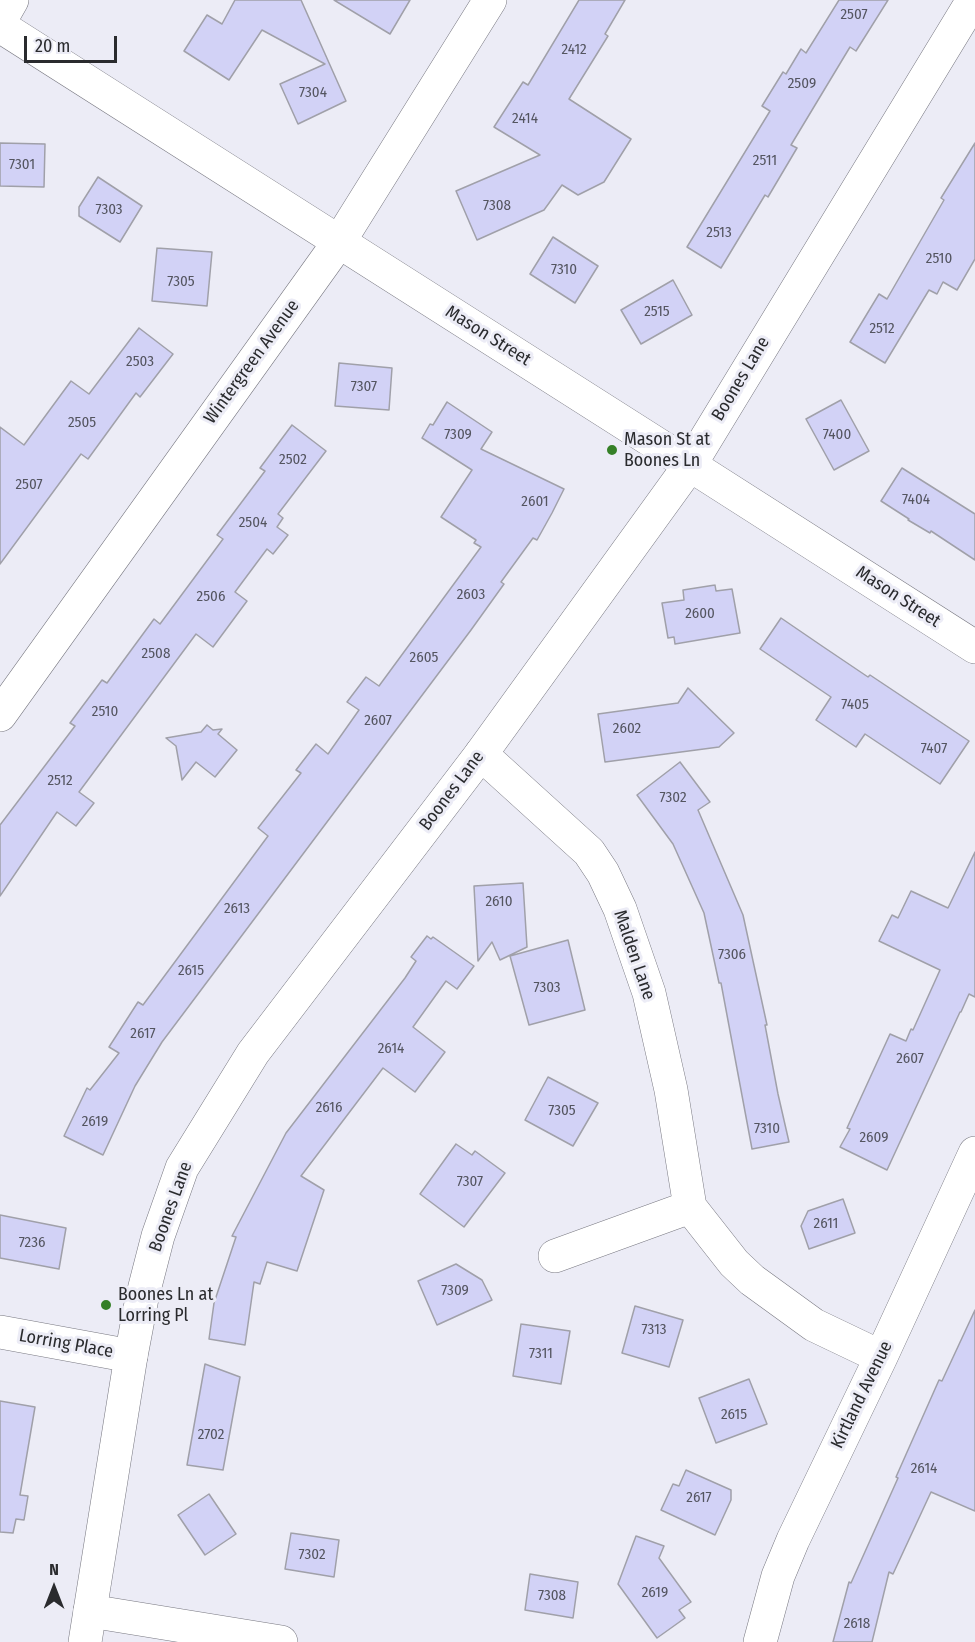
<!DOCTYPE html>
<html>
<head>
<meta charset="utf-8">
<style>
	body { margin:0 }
	#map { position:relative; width:975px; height:1642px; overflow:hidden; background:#ececf6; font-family:"Fira Sans Condensed",sans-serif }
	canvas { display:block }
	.north { position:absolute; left:24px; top:1558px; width:60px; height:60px; -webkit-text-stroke:4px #ececf6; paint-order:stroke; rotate:0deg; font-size:16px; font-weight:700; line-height:24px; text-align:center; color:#2a2b2e }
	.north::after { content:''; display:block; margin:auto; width:21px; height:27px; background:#2a2b2e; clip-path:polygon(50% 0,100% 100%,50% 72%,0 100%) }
	.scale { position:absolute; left:24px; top:36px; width:93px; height:27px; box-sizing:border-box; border:3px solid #2a2b2e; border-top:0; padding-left:8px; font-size:18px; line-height:21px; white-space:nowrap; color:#2a2b2e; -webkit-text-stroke:4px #ececf6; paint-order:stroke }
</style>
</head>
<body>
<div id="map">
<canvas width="975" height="1642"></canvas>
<div class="north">N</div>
<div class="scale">20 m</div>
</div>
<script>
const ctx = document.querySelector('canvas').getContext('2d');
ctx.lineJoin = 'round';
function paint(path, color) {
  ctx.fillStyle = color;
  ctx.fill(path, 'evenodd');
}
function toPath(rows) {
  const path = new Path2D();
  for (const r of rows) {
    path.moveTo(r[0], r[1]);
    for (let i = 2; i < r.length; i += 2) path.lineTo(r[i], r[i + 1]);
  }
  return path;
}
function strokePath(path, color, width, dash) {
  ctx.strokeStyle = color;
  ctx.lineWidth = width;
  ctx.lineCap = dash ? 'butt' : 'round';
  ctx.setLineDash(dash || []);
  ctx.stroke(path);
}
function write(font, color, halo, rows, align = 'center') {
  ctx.font = font + ' "Fira Sans Condensed",sans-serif';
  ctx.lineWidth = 6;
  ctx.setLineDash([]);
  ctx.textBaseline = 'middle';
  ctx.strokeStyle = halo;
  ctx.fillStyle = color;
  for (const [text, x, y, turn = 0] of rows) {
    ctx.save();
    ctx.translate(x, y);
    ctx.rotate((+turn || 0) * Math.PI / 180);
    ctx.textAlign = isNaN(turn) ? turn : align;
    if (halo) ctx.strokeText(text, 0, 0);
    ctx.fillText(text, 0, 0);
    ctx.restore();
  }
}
const building = toPath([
	[235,0,301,0,346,101,298,124,280,84,325,64,262,30,229,80,184,51,207,15,222,24,235,0],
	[334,0,410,0,390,34,334,0],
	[579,0,625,0,605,34,608,36,569,99,631,139,604,182,578,195,562,185,544,210,477,240,456,191,540,155,494,127,523,82,528,85,579,0],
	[839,0,888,0,856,51,850,47,791,145,797,148,768,197,765,195,721,268,687,247,770,111,762,106,783,72,786,74,801,49,806,53,839,0],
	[0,143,45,144,44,187,0,186,0,143],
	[975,143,975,259,957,290,943,282,937,294,929,290,885,363,850,342,879,294,887,299,944,200,941,198,975,143],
	[98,177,142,206,120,242,79,216,79,207,98,177],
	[553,237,598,266,575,303,530,274,553,237],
	[157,248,212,252,207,306,152,301,157,248],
	[673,280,692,315,641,344,621,310,673,280],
	[139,328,173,354,140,397,136,393,88,459,81,454,0,564,0,427,24,445,71,381,89,394,139,328],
	[339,363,392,368,389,410,335,406,339,363],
	[841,400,869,451,834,470,806,419,841,400],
	[447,402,492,432,481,449,564,489,552,513,537,540,533,538,501,582,504,584,471,630,162,1042,135,1086,103,1155,64,1136,87,1088,90,1090,119,1053,109,1047,138,1002,143,1005,268,836,258,828,301,773,296,770,316,744,328,754,359,710,347,702,366,677,379,686,481,547,474,543,476,540,441,517,472,470,422,438,430,424,433,425,447,402],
	[292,425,326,451,278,514,283,518,277,527,288,535,273,554,267,549,235,592,247,601,213,647,196,634,79,792,94,803,76,826,57,812,0,896,0,825,75,726,70,723,102,680,107,683,154,619,160,624,223,539,217,535,265,471,260,468,292,425],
	[902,468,975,514,975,560,931,531,930,533,908,520,909,519,881,501,902,468],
	[715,585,716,591,732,589,740,633,675,644,674,637,668,638,662,603,684,600,683,590,715,585],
	[781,618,822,646,868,677,870,675,969,741,940,784,865,734,856,747,816,720,831,697,760,649,781,618],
	[688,688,734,733,719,747,605,762,598,714,678,703,688,688],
	[207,725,213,730,222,729,218,734,237,750,215,777,196,762,182,780,176,746,166,738,201,732,207,725],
	[680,762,710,802,698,810,743,915,767,1025,765,1025,778,1094,789,1142,752,1149,721,983,719,983,704,913,673,844,637,795,680,762],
	[975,852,975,997,969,994,961,1012,960,1012,887,1170,840,1147,850,1129,847,1128,890,1034,906,1041,911,1029,913,1030,940,970,879,941,892,915,898,918,911,891,948,908,975,852],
	[523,883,527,947,500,960,492,942,478,961,474,886,523,883],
	[427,936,431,939,433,937,474,966,457,989,446,981,413,1027,445,1052,415,1092,383,1068,301,1176,324,1190,297,1271,267,1262,260,1284,254,1282,245,1345,209,1339,214,1303,236,1237,232,1236,286,1133,405,978,416,961,411,957,427,936],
	[568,940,585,1010,529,1025,510,956,568,940],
	[548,1077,598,1103,573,1146,525,1120,548,1077],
	[456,1144,472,1155,475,1151,505,1173,464,1227,420,1194,456,1144],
	[843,1199,855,1233,809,1249,801,1226,808,1211,843,1199],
	[0,1215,66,1228,59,1269,0,1258,0,1215],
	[456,1264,482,1280,492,1300,437,1325,418,1281,456,1264],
	[635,1306,683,1320,669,1367,622,1353,635,1306],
	[975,1310,975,1511,931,1492,893,1574,889,1572,872,1642,833,1642,849,1582,851,1583,898,1478,896,1477,939,1380,942,1381,975,1310],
	[521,1324,570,1331,561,1384,513,1376,521,1324],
	[205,1364,240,1377,223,1470,187,1465,205,1364],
	[749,1379,767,1424,716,1443,699,1398,749,1379],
	[0,1401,35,1407,20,1495,28,1496,24,1520,16,1519,13,1533,0,1532,0,1401],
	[686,1470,731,1490,731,1500,715,1535,661,1510,673,1484,679,1486,686,1470],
	[209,1494,236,1534,205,1555,178,1515,209,1494],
	[291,1533,339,1540,334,1577,285,1569,291,1533],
	[636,1536,664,1546,659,1558,691,1602,679,1610,685,1618,657,1638,618,1584,636,1536],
	[530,1574,578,1582,573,1618,525,1610,530,1574]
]);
paint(building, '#d2d2f6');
strokePath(building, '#a0a0a9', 1.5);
const minor = toPath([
	[0,21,12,0],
	[690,465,975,647],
	[0,715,339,242,490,0],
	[481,754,589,852,603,873,620,909,649,993,671,1090,690,1207,734,1263,752,1280,814,1325,881,1357],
	[555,1256,690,1207],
	[0,1332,131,1356],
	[90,1611,281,1642],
	[760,1642,778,1576,793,1540,881,1357,975,1153]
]);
const tertiary = toPath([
	[0,26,690,465],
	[85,1642,131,1356,142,1298,158,1236,182,1168,253,1053,481,754,690,465,973,0]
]);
strokePath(minor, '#787881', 34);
strokePath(tertiary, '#787881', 34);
strokePath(minor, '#fff', 33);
strokePath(tertiary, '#fff', 33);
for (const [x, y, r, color] of [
	[612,450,6,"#358027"],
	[106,1305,6,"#358027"]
]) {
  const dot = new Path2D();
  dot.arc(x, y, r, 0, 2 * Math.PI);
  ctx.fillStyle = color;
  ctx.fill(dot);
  strokePath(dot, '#ececf6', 2);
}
write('15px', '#545560', null, [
	["2507",854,15],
	["2412",574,50],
	["2509",802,84],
	["7304",313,93],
	["2414",525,119],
	["2511",765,161],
	["7301",22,165],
	["7308",497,206],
	["7303",109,210],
	["2513",719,233],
	["2510",939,259],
	["7310",564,270],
	["7305",181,282],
	["2515",657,312],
	["2512",882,329],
	["2503",140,362],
	["7307",364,387],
	["2505",82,423],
	["7309",458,435],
	["7400",837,435],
	["2502",293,460],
	["2507",29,485],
	["7404",916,500],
	["2601",535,502],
	["2504",253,523],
	["2603",471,595],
	["2506",211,597],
	["2600",700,614],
	["2508",156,654],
	["2605",424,658],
	["7405",855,705],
	["2510",105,712],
	["2607",378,721],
	["2602",627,729],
	["7407",934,749],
	["2512",60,781],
	["7302",673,798],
	["2610",499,902],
	["2613",237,909],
	["7306",732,955],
	["2615",191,971],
	["7303",547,988],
	["2617",143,1034],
	["2614",391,1049],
	["2607",910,1059],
	["2616",329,1108],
	["7305",562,1111],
	["2619",95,1122],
	["7310",767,1129],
	["2609",874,1138],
	["7307",470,1182],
	["2611",826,1224],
	["7236",32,1243],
	["7309",455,1291],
	["7313",654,1330],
	["7311",541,1354],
	["2615",734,1415],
	["2702",211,1435],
	["2614",924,1469],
	["2617",699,1498],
	["7302",312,1555],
	["2619",655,1593],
	["7308",552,1596],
	["2618",857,1624]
]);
write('18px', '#2a2b2e', '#ececf6', [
	["Mason Street",488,336,32],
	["Wintergreen Avenue",252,362,-54],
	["Boones Lane",741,379,-59],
	["Mason Street",898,597,33],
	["Boones Lane",452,791,-53],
	["Malden Lane",634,955,71],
	["Boones Lane",171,1207,-70],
	["Lorring Place",66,1344,10],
	["Kirtland Avenue",862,1395,-64]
]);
write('18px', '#2a2b2e', '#ececf6', [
	["Mason St at",624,440],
	["Boones Ln",624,461],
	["Boones Ln at",118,1295],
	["Lorring Pl",118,1316]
], 'left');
</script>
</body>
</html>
